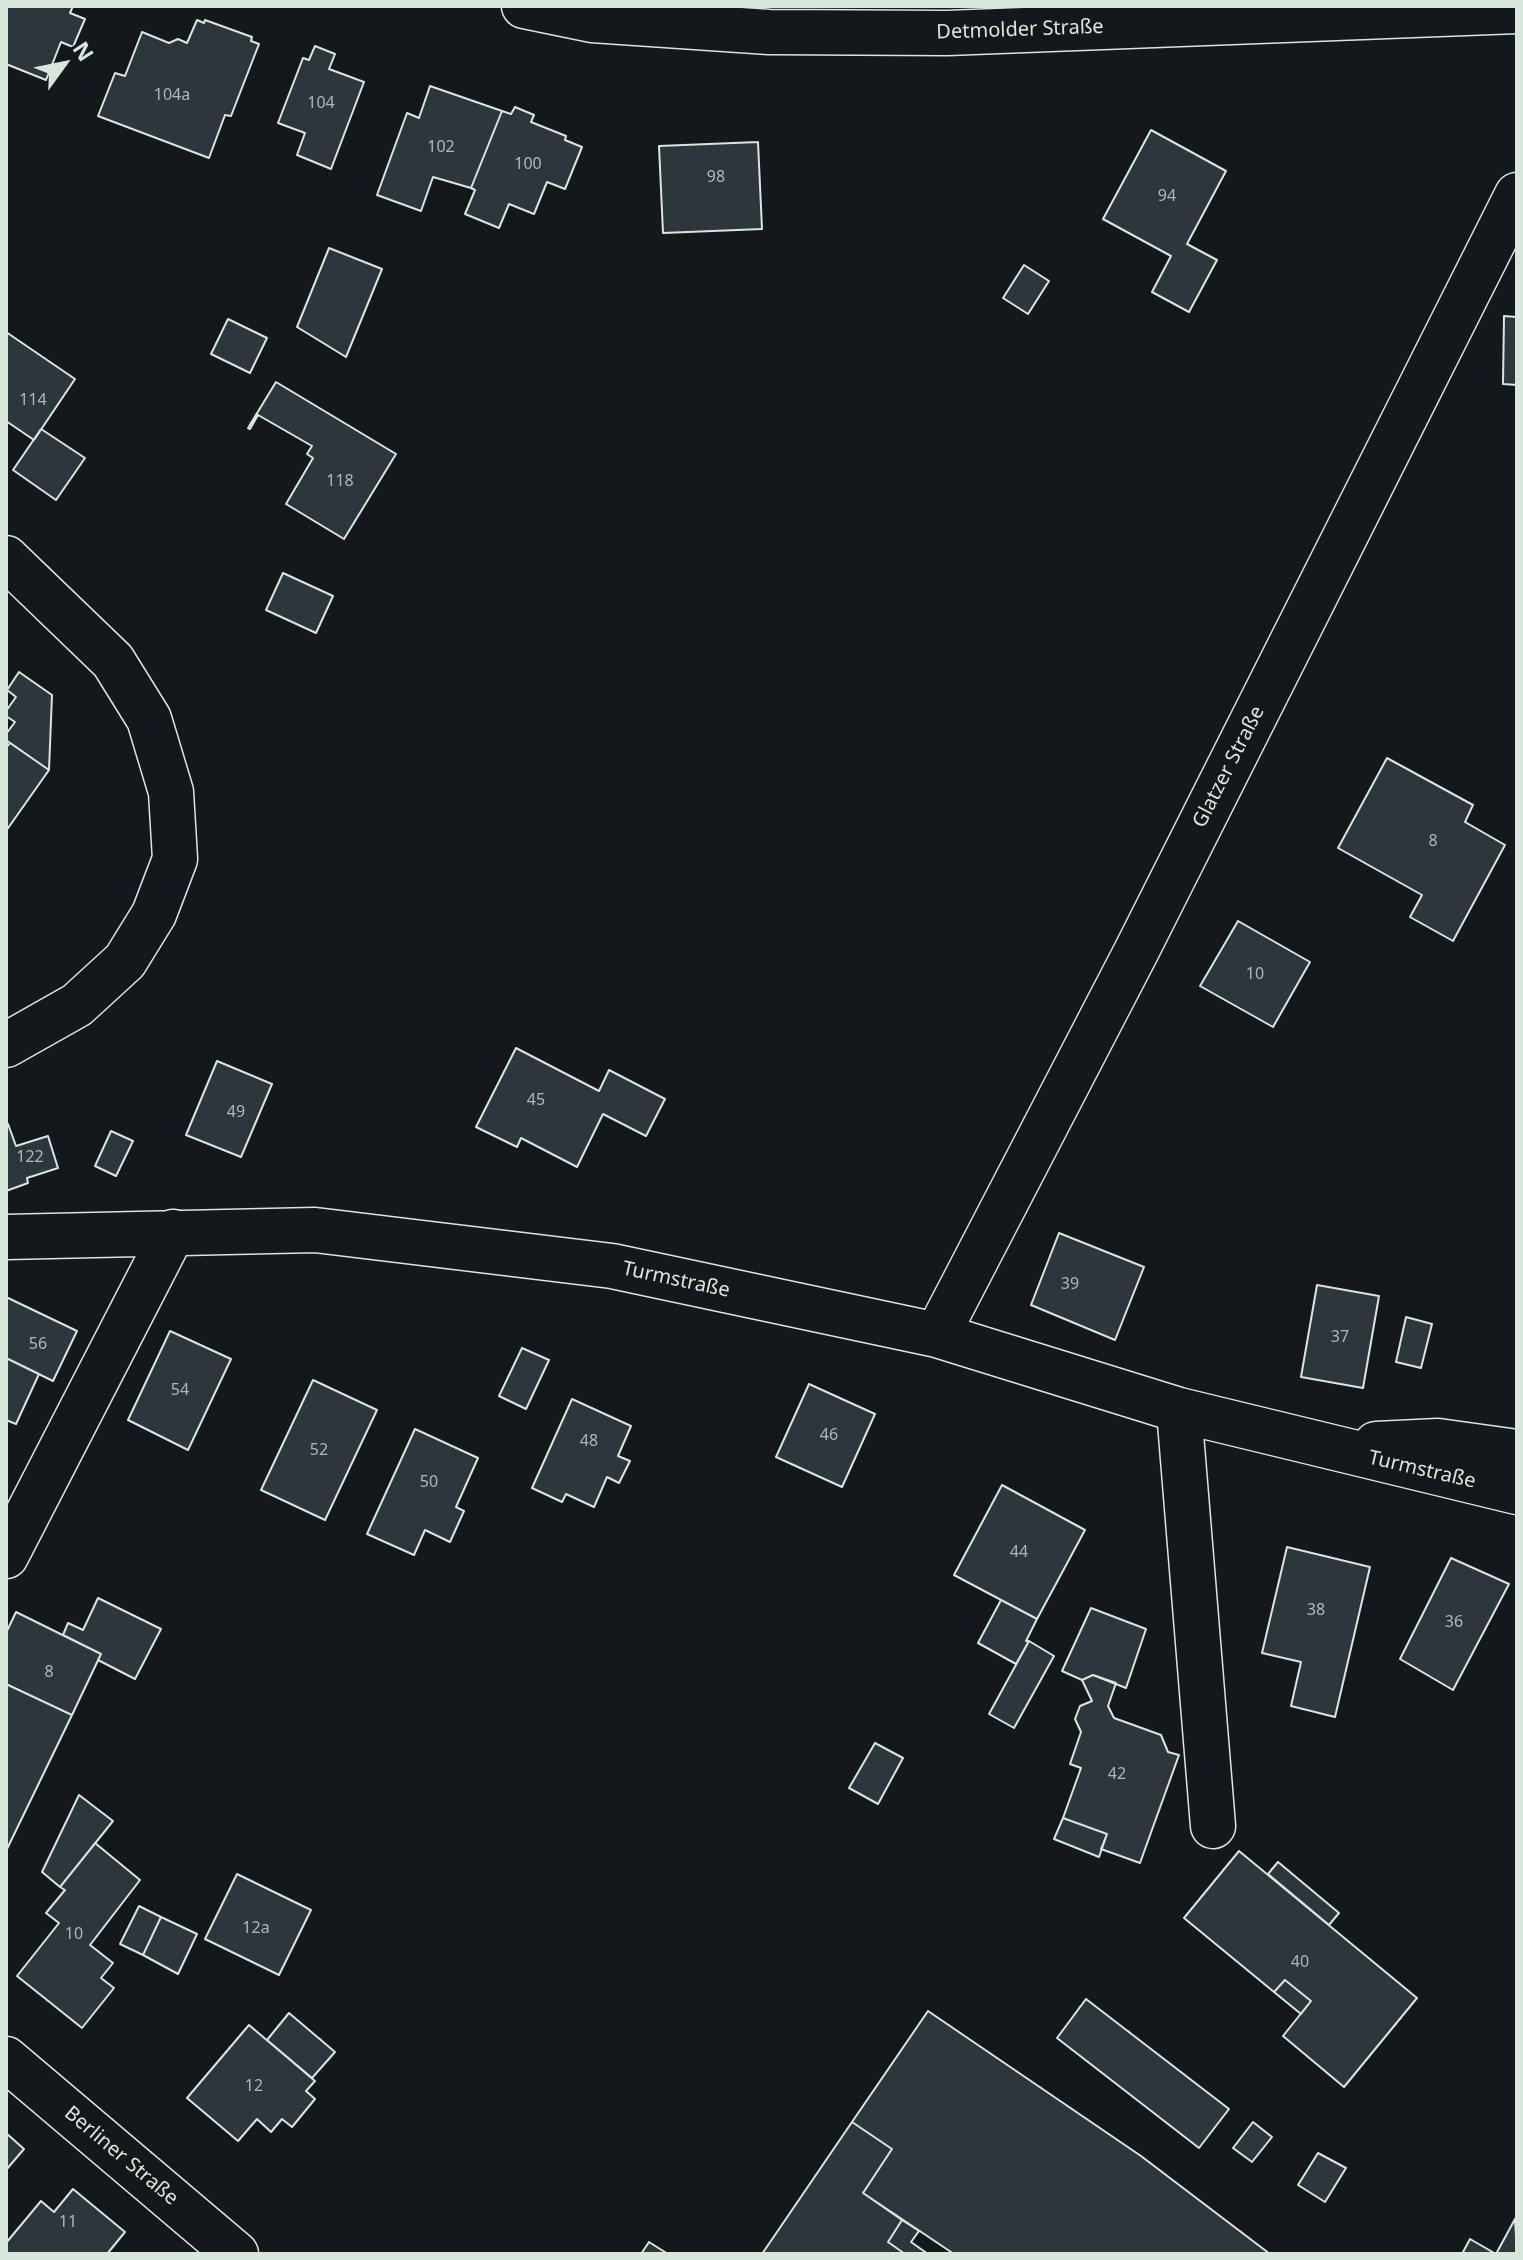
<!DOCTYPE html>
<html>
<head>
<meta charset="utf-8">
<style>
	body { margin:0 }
	#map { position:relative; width:1523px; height:2260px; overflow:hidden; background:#14181c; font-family:"Noto Sans",sans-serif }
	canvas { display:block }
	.frame { position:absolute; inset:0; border:8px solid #d8e6dc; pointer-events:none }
	.north { position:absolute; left:24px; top:24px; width:80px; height:80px; -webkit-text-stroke:6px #14181c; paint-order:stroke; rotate:57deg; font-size:22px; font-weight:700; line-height:32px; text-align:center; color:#d8e6dc }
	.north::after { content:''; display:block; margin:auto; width:28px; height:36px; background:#d8e6dc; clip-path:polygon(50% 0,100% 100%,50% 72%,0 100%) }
</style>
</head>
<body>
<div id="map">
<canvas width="1523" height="2260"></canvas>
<div class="frame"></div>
<div class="north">N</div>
</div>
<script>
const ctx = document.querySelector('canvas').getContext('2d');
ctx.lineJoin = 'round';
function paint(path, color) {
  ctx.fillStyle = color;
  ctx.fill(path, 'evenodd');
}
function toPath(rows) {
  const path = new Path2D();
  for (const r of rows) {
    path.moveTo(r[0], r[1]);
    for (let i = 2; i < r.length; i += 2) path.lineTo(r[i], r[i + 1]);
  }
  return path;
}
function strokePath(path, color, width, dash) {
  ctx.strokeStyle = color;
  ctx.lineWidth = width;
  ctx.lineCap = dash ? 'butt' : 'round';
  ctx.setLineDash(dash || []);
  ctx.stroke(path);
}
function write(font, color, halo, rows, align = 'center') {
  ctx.font = font + ' "Noto Sans",sans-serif';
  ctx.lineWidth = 6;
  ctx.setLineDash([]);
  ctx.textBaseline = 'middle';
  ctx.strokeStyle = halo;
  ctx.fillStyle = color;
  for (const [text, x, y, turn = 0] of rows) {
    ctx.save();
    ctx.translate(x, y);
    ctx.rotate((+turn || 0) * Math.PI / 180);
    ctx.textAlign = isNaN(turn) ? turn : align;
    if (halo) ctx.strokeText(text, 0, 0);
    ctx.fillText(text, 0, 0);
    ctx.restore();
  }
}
const building = toPath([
	[6,6,73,6,70,13,85,19,73,47,61,42,46,80,6,64,6,6],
	[197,20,204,23,205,20,252,37,251,41,259,44,231,116,225,115,209,158,98,116,115,73,125,76,142,32,169,43,178,39,187,43,197,20],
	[315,46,335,54,329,69,364,82,331,169,297,155,305,133,278,123,303,58,309,60,315,46],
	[430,86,502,111,471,188,433,177,421,211,377,195,407,113,419,118,430,86],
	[515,107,534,115,531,122,566,136,565,140,582,147,565,189,547,182,534,214,509,204,499,228,465,214,475,190,471,188,502,111,511,114,515,107],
	[1151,130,1226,171,1187,244,1217,260,1189,312,1152,292,1171,256,1103,219,1151,130],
	[758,142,762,229,663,233,659,146,758,142],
	[329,248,382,269,346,357,297,327,329,248],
	[1024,265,1049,281,1028,314,1003,298,1024,265],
	[1504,316,1517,317,1517,385,1503,384,1504,316],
	[228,319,267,338,250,373,211,354,228,319],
	[6,332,75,379,34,440,6,421,6,332],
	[276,382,396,454,344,539,286,504,313,458,307,454,312,446,258,415,250,429,248,428,276,382],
	[41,429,85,458,56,500,13,470,41,429],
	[283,573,333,596,316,633,266,610,283,573],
	[19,672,52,695,49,770,6,740,6,734,15,722,6,716,6,711,16,697,7,690,19,672],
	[10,743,49,770,6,831,6,748,10,743],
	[1387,758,1473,805,1465,822,1505,845,1453,941,1410,917,1422,895,1338,848,1387,758],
	[1238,921,1310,962,1273,1027,1200,986,1238,921],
	[516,1048,599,1091,609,1070,665,1099,646,1136,603,1114,577,1167,521,1138,517,1147,476,1127,516,1048],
	[217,1061,272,1084,241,1157,186,1135,217,1061],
	[8,1124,16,1146,48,1136,58,1168,27,1178,28,1183,6,1191,6,1125,8,1124],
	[111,1131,133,1141,116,1176,95,1166,111,1131],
	[1059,1233,1144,1267,1115,1340,1031,1305,1059,1233],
	[1317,1285,1379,1296,1363,1388,1301,1377,1317,1285],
	[6,1297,77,1331,53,1381,6,1358,6,1297],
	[1406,1317,1432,1324,1421,1368,1396,1362,1406,1317],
	[170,1331,231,1359,188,1450,128,1420,170,1331],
	[522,1348,549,1360,526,1409,499,1396,522,1348],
	[6,1358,39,1374,16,1424,6,1420,6,1358],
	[313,1380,377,1410,325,1520,261,1490,313,1380],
	[809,1384,875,1414,842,1487,776,1457,809,1384],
	[572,1399,631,1426,618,1456,630,1461,619,1483,607,1477,594,1507,566,1494,562,1502,532,1488,572,1399],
	[415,1429,478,1458,456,1507,464,1511,450,1542,425,1530,414,1555,367,1534,415,1429],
	[1002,1485,1085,1530,1037,1619,954,1575,1002,1485],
	[1287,1547,1370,1567,1335,1717,1291,1706,1301,1662,1262,1653,1287,1547],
	[1451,1558,1509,1584,1453,1690,1400,1659,1451,1558],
	[98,1598,161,1629,135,1679,98,1660,101,1654,63,1635,68,1623,83,1630,98,1598],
	[1001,1600,1037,1619,1026,1641,1029,1641,1016,1664,978,1643,1001,1600],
	[1091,1608,1146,1629,1126,1688,1093,1675,1082,1680,1062,1671,1091,1608],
	[16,1612,101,1654,72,1715,6,1684,6,1633,16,1612],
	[1029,1641,1054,1656,1014,1728,989,1714,1029,1641],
	[1093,1675,1116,1683,1108,1706,1114,1718,1161,1735,1168,1752,1179,1755,1140,1863,1101,1849,1107,1834,1063,1818,1081,1768,1070,1764,1081,1732,1075,1719,1080,1706,1092,1701,1082,1680,1093,1675],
	[6,1684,72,1715,6,1851,6,1684],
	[875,1743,903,1758,878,1804,849,1788,875,1743],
	[79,1795,113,1821,60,1887,42,1872,79,1795],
	[1063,1818,1107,1834,1099,1857,1054,1839,1063,1818],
	[95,1843,140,1880,90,1945,113,1963,101,1978,114,1988,82,2028,17,1976,59,1923,46,1913,65,1890,60,1887,95,1843],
	[1239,1851,1417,1998,1344,2087,1283,2036,1311,2001,1285,1980,1274,1992,1184,1918,1239,1851],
	[1278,1862,1339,1913,1329,1925,1268,1874,1278,1862],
	[237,1874,311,1910,279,1975,205,1939,237,1874],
	[139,1906,161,1917,143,1955,120,1944,139,1906],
	[161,1917,197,1934,178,1974,143,1955,161,1917],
	[1285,1980,1311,2001,1301,2014,1274,1992,1285,1980],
	[1086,1999,1229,2109,1199,2148,1057,2038,1086,1999],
	[928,2011,1141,2156,1270,2254,954,2254,863,2193,892,2149,852,2122,928,2011],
	[289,2013,335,2052,312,2078,267,2040,289,2013],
	[249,2025,315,2081,306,2091,315,2099,292,2127,282,2119,271,2132,257,2119,238,2141,187,2098,249,2025],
	[852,2122,892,2149,863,2193,902,2220,888,2242,905,2254,762,2254,852,2122],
	[1253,2122,1272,2137,1252,2162,1233,2148,1253,2122],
	[6,2133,24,2149,6,2170,6,2133],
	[1318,2153,1346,2168,1325,2202,1298,2185,1318,2153],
	[73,2189,125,2232,107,2254,6,2254,6,2243,41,2201,54,2212,73,2189],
	[1515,2219,1517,2254,1462,2254,1470,2239,1496,2254,1515,2219],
	[902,2220,919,2231,911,2242,928,2254,905,2254,888,2242,902,2220],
	[649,2242,668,2254,641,2254,649,2242]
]);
paint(building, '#2c363c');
strokePath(building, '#d8e6dc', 2);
const minor = toPath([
	[6,1237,315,1230,612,1266,937,1335,1179,1410,1517,1492],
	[937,1335,1137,950,1517,195],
	[1179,1410,1213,1826],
	[1376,1444,1438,1441,1517,1452],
	[6,1556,173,1232],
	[6,2059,236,2254]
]);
const major = toPath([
	[524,6,592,20,769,32,947,33,1517,11],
	[6,558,113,661,149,719,171,792,175,859,154,914,125,961,77,1005,6,1045]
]);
strokePath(minor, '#d8e6dc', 47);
strokePath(major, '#d8e6dc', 47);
strokePath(minor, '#14181c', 44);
strokePath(major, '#14181c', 44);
write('16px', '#adbab4', null, [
	["104a",172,95],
	["104",321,103],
	["102",441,147],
	["100",528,164],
	["98",716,177],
	["94",1167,196],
	["114",33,400],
	["118",340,481],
	["8",1433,841],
	["10",1255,974],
	["45",536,1100],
	["49",236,1112],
	["122",30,1157],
	["39",1070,1284],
	["37",1340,1337],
	["56",38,1344],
	["54",180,1390],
	["46",829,1435],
	["48",589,1441],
	["52",319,1450],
	["50",429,1482],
	["44",1019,1552],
	["38",1316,1610],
	["36",1454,1622],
	["8",49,1672],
	["42",1117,1774],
	["12a",256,1928],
	["10",74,1934],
	["40",1300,1962],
	["12",254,2086],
	["11",68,2222]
]);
write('20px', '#d8e6dc', '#14181c', [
	["Detmolder Straße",1020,30,-2],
	["Glatzer Straße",1229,767,-63],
	["Turmstraße",676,1280,12],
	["Turmstraße",1422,1470,13],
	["Berliner Straße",121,2156,40]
]);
</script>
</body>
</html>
